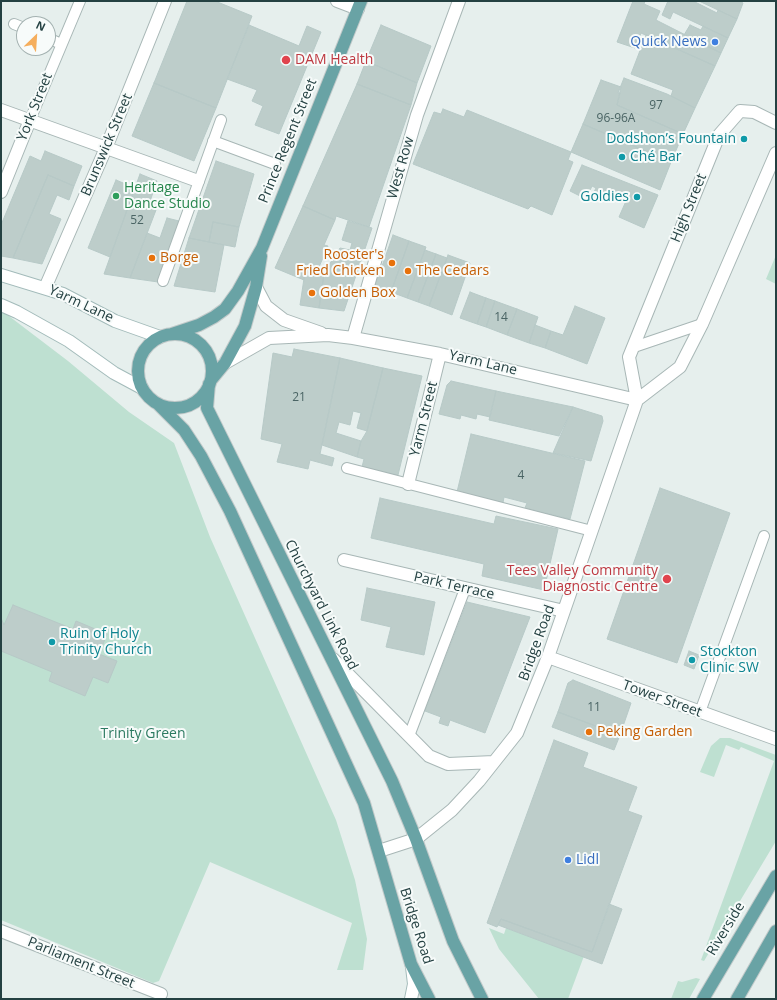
<!DOCTYPE html>
<html>
<head>
<meta charset="utf-8">
<style>
	body { margin:0 }
	#map { position:relative; width:777px; height:1000px; overflow:hidden; background:#e6efed; font-family:"Open Sans",sans-serif }
	canvas { display:block }
	.frame { position:absolute; inset:0; border:2px solid #244142; pointer-events:none }
	.north { position:absolute; left:16px; top:16px; width:40px; height:40px; box-sizing:border-box; background:#f7fbfa; border:1px solid #a3b1b0; border-radius:50%; rotate:25deg; font-size:11px; font-weight:700; line-height:16px; text-align:center; color:#244142 }
	.north::after { content:''; display:block; margin:auto; width:14px; height:18px; background:#f5ae5d; clip-path:polygon(50% 0,100% 100%,50% 72%,0 100%) }
</style>
</head>
<body>
<div id="map">
<canvas width="777" height="1000"></canvas>
<div class="frame"></div>
<div class="north">N</div>
</div>
<script>
const ctx = document.querySelector('canvas').getContext('2d');
ctx.lineJoin = 'round';
function paint(path, color) {
  ctx.fillStyle = color;
  ctx.fill(path, 'evenodd');
}
function toPath(rows) {
  const path = new Path2D();
  for (const r of rows) {
    if (r.length === 3) {
      path.moveTo(r[0] + r[2], r[1]);
      path.arc(r[0], r[1], r[2], 0, 2 * Math.PI);
      continue;
    }
    path.moveTo(r[0], r[1]);
    for (let i = 2; i < r.length; i += 2) path.lineTo(r[i], r[i + 1]);
  }
  return path;
}
function strokePath(path, color, width, dash) {
  ctx.strokeStyle = color;
  ctx.lineWidth = width;
  ctx.lineCap = dash ? 'butt' : 'round';
  ctx.setLineDash(dash || []);
  ctx.stroke(path);
}
function write(font, color, halo, rows, align = 'center') {
  ctx.font = font + ' "Open Sans",sans-serif';
  ctx.lineWidth = 4;
  ctx.setLineDash([]);
  ctx.textBaseline = 'middle';
  ctx.strokeStyle = halo;
  ctx.fillStyle = color;
  for (const [text, x, y, turn = 0] of rows) {
    ctx.save();
    ctx.translate(x, y);
    ctx.rotate((+turn || 0) * Math.PI / 180);
    ctx.textAlign = isNaN(turn) ? turn : align;
    if (halo) ctx.strokeText(text, 0, 0);
    ctx.fillText(text, 0, 0);
    ctx.restore();
  }
}
paint(toPath([
	[776,255,776,284,766,279],
	[1,310,68,361,129,412,174,443,210,537,336,820,355,880,367,939,363,970,337,970,352,923,210,862,159,981,153,983,1,920],
	[720,738,730,738,776,755,776,841,704,961,701,960,774,761,741,747,739,750,726,745,714,777,700,772,711,746],
	[489,928,504,934,506,928,584,956,568,999,539,999,499,949],
	[696,978,700,979,689,999,671,999,678,981,682,982]
]), '#bee0d1');
const building = toPath([
	[187,1,215,1,252,16,216,108,154,83,187,1],
	[633,1,645,1,644,4,660,11,656,20,721,53,715,66,641,33,635,48,617,42,633,1],
	[668,1,693,1,717,13,718,10,737,19,728,38,673,12,670,19,662,15,668,1],
	[699,1,739,1,743,3,737,19,699,1],
	[249,25,299,46,307,26,321,32,279,134,255,125,263,106,252,101,257,90,227,79,249,25],
	[381,25,431,46,417,83,366,61,381,25],
	[690,25,701,30,703,26,728,38,721,53,684,35,690,25],
	[646,35,715,66,695,108,671,96,673,90,631,74,646,35],
	[366,61,417,83,411,105,357,84,366,61],
	[624,78,667,94,695,108,683,134,617,105,620,93,618,93,624,78],
	[601,80,621,87,617,105,683,134,671,162,583,124,601,80],
	[154,83,216,108,194,161,132,136,154,83],
	[357,84,411,105,369,227,336,216,335,220,303,206,357,84],
	[443,109,464,117,467,110,571,152,568,160,573,162,552,215,531,206,528,209,413,164,434,112,441,114,443,109],
	[583,124,671,162,660,190,571,152,583,124],
	[45,151,82,166,74,186,48,175,13,258,1,256,1,225,30,156,41,161,45,151],
	[216,161,254,174,239,227,213,222,209,242,189,238,216,161],
	[582,165,658,195,644,228,619,217,626,201,607,192,604,199,593,194,596,188,592,186,586,199,570,191,582,165],
	[140,174,157,181,148,207,156,210,130,278,104,274,140,174],
	[48,175,74,186,69,200,57,195,49,214,61,219,42,264,13,258,48,175],
	[116,180,135,188,110,257,88,248,116,180],
	[303,206,335,220,324,245,328,246,316,274,305,272,304,280,275,268,303,206],
	[167,218,179,221,158,282,130,278,147,233,160,238,167,218],
	[348,221,372,228,344,311,319,308,324,274,328,275,329,265,340,248,350,250,352,243,342,240,348,221],
	[213,222,239,227,235,247,209,242,213,222],
	[393,235,409,241,391,292,375,286,393,235],
	[189,238,224,245,215,292,174,286,189,238],
	[409,241,426,247,407,298,391,292,409,241],
	[425,250,436,254,418,302,407,298,425,250],
	[436,254,447,258,429,306,418,302,436,254],
	[448,255,470,263,452,315,429,306,448,255],
	[305,272,324,274,319,308,300,305,305,272],
	[470,292,486,298,477,324,460,318,470,292],
	[486,298,495,301,486,327,477,324,486,298],
	[495,301,517,309,507,335,486,327,495,301],
	[575,306,605,318,587,364,545,348,551,331,563,335,575,306],
	[517,309,538,317,529,343,507,335,517,309],
	[535,325,551,331,545,348,529,343,535,325],
	[294,349,340,358,320,454,334,458,332,466,310,460,308,469,277,462,282,444,261,439,273,353,292,357,294,349],
	[340,358,383,368,367,431,357,428,361,413,353,411,350,425,339,422,336,433,361,441,357,457,322,445,340,358],
	[383,368,422,376,398,475,362,467,364,459,357,457,361,441,367,431,383,368],
	[451,381,496,391,490,417,477,414,476,419,461,415,460,419,439,414,447,385,451,381],
	[496,391,573,407,559,436,489,420,496,391],
	[573,407,602,416,603,421,591,461,553,453,573,407],
	[471,434,585,461,570,519,525,508,527,503,504,497,503,503,457,492,471,434],
	[660,488,730,513,677,663,607,639,660,488],
	[380,498,494,524,496,516,558,529,544,590,482,576,484,564,371,538,380,498],
	[367,588,435,602,424,655,386,647,391,627,361,620,367,588],
	[467,602,530,617,485,733,450,720,448,726,439,723,441,717,425,711,467,602],
	[13,605,73,629,76,621,107,634,99,654,117,661,108,683,93,677,85,696,49,681,52,672,1,651,1,618,4,625,13,605],
	[689,651,699,655,694,669,684,665,689,651],
	[573,680,631,703,620,735,558,712,568,683,573,680],
	[558,712,620,735,614,750,552,727,558,712],
	[554,740,588,753,583,767,637,787,628,811,642,816,592,952,501,919,497,927,487,923,554,740],
	[609,904,622,909,602,964,498,925,501,919,592,952,609,904]
]);
paint(building, '#bdcdca');
strokePath(building, '#b7c9c7', 1);
const lane = toPath([
	[14,24,24,28],
	[48,38,61,44],
	[30,120,80,1],
	[213,141,275,164],
	[163,281,221,120],
	[634,347,702,324],
	[347,468,592,531],
	[700,712,764,536],
	[409,736,465,589]
]);
const street = toPath([
	[337,1,358,9],
	[1,110,198,181],
	[1,192,30,120],
	[256,287,266,306,284,320,321,333],
	[45,288,106,148,165,1],
	[353,338,417,115,459,1],
	[225,363,269,338,328,335,353,338,440,354,637,400],
	[637,400,680,367,702,324,776,153],
	[408,484,440,354],
	[344,560,564,611],
	[548,657,776,739],
	[333,659,429,756,448,764,494,762],
	[379,851,416,839,452,810,479,781,517,733,548,657,637,400,629,357,719,135,740,111,754,112,776,123],
	[1,931,161,994]
]);
const secondary = toPath([
	[1,275,63,294,115,321,160,337],
	[1,305,17,312,69,341,114,373,142,388],
	[411,999,414,984,412,967]
]);
const primary = toPath([
	[172,334,199,325,214,317,225,309,238,291,262,248,361,1],
	[175,371,37],
	[211,380,225,363,245,326,256,287,261,256],
	[209,384,207,408,392,781,416,839,453,941,482,999],
	[158,404,184,430,201,456,230,511,364,803,411,964,429,999],
	[703,999,776,876],
	[737,999,776,931]
]);
strokePath(lane, '#a8b7b6', 12);
strokePath(street, '#a8b7b6', 14);
strokePath(secondary, '#a3bbba', 14);
strokePath(primary, '#c2caca', 14);
strokePath(lane, '#fff', 10);
strokePath(street, '#fff', 12);
strokePath(secondary, '#fff', 12);
strokePath(primary, '#69a3a5', 12);
for (const [x, y, r, color] of [
	[715,42,4,"#3f7fe0"],
	[286,60,5,"#e0444e"],
	[744,139,4,"#0f9aa8"],
	[622,157,4,"#0f9aa8"],
	[116,196,4,"#2e9e5b"],
	[637,197,4,"#0f9aa8"],
	[152,258,4,"#e8710a"],
	[392,263,4,"#e8710a"],
	[408,271,4,"#e8710a"],
	[312,293,4,"#e8710a"],
	[667,579,5,"#e0444e"],
	[52,642,4,"#0f9aa8"],
	[692,660,4,"#0f9aa8"],
	[589,732,4,"#e8710a"],
	[568,860,4,"#3f7fe0"]
]) {
  const dot = new Path2D();
  dot.arc(x, y, r, 0, 2 * Math.PI);
  ctx.fillStyle = color;
  ctx.fill(dot);
  strokePath(dot, '#f7fbfa', 1.5);
}
write('12px', '#4a6464', null, [
	["97",656,106],
	["96-96A",616,119],
	["52",137,221],
	["14",501,318],
	["21",299,398],
	["4",521,476],
	["11",594,708]
]);
write('14px', '#366cbe', '#f7fbfa', [
	["Quick News",707,42],
	["Lidl",576,860,"left"]
], 'right');
write('14px', '#be3a42', '#f7fbfa', [
	["DAM Health",295,60],
	["Tees Valley Community",658,571,"right"],
	["Diagnostic Centre",658,587,"right"]
], 'left');
write('14px', '#244142', '#f7fbfa', [
	["York Street",35,107,-68],
	["Prince Regent Street",288,141,-68],
	["Brunswick Street",107,145,-67],
	["West Row",401,168,-74],
	["High Street",689,208,-68],
	["Yarm Lane",81,304,25],
	["Yarm Lane",483,363,13],
	["Yarm Street",424,419,-76],
	["Park Terrace",454,586,13],
	["Churchyard Link Road",321,605,63],
	["Bridge Road",537,643,-70],
	["Tower Street",662,699,20],
	["Bridge Road",416,926,72],
	["Riverside",726,929,-59],
	["Parliament Street",81,963,22]
]);
write('14px', '#0d838f', '#f7fbfa', [
	["Dodshon’s Fountain",736,139,"right"],
	["Ché Bar",630,157],
	["Goldies",629,197,"right"],
	["Ruin of Holy",60,634],
	["Trinity Church",60,650],
	["Stockton",700,652],
	["Clinic SW",700,668]
], 'left');
write('14px', '#27864d', '#f7fbfa', [
	["Heritage",124,188],
	["Dance Studio",124,204]
], 'left');
write('14px', '#c56008', '#f7fbfa', [
	["Rooster's",384,255,"right"],
	["Fried Chicken",384,271,"right"],
	["Borge",160,258],
	["The Cedars",416,271],
	["Golden Box",320,293],
	["Peking Garden",597,732]
], 'left');
write('14px', '#2c7a61', '#f7fbfa', [
	["Trinity Green",143,734]
]);
</script>
</body>
</html>
